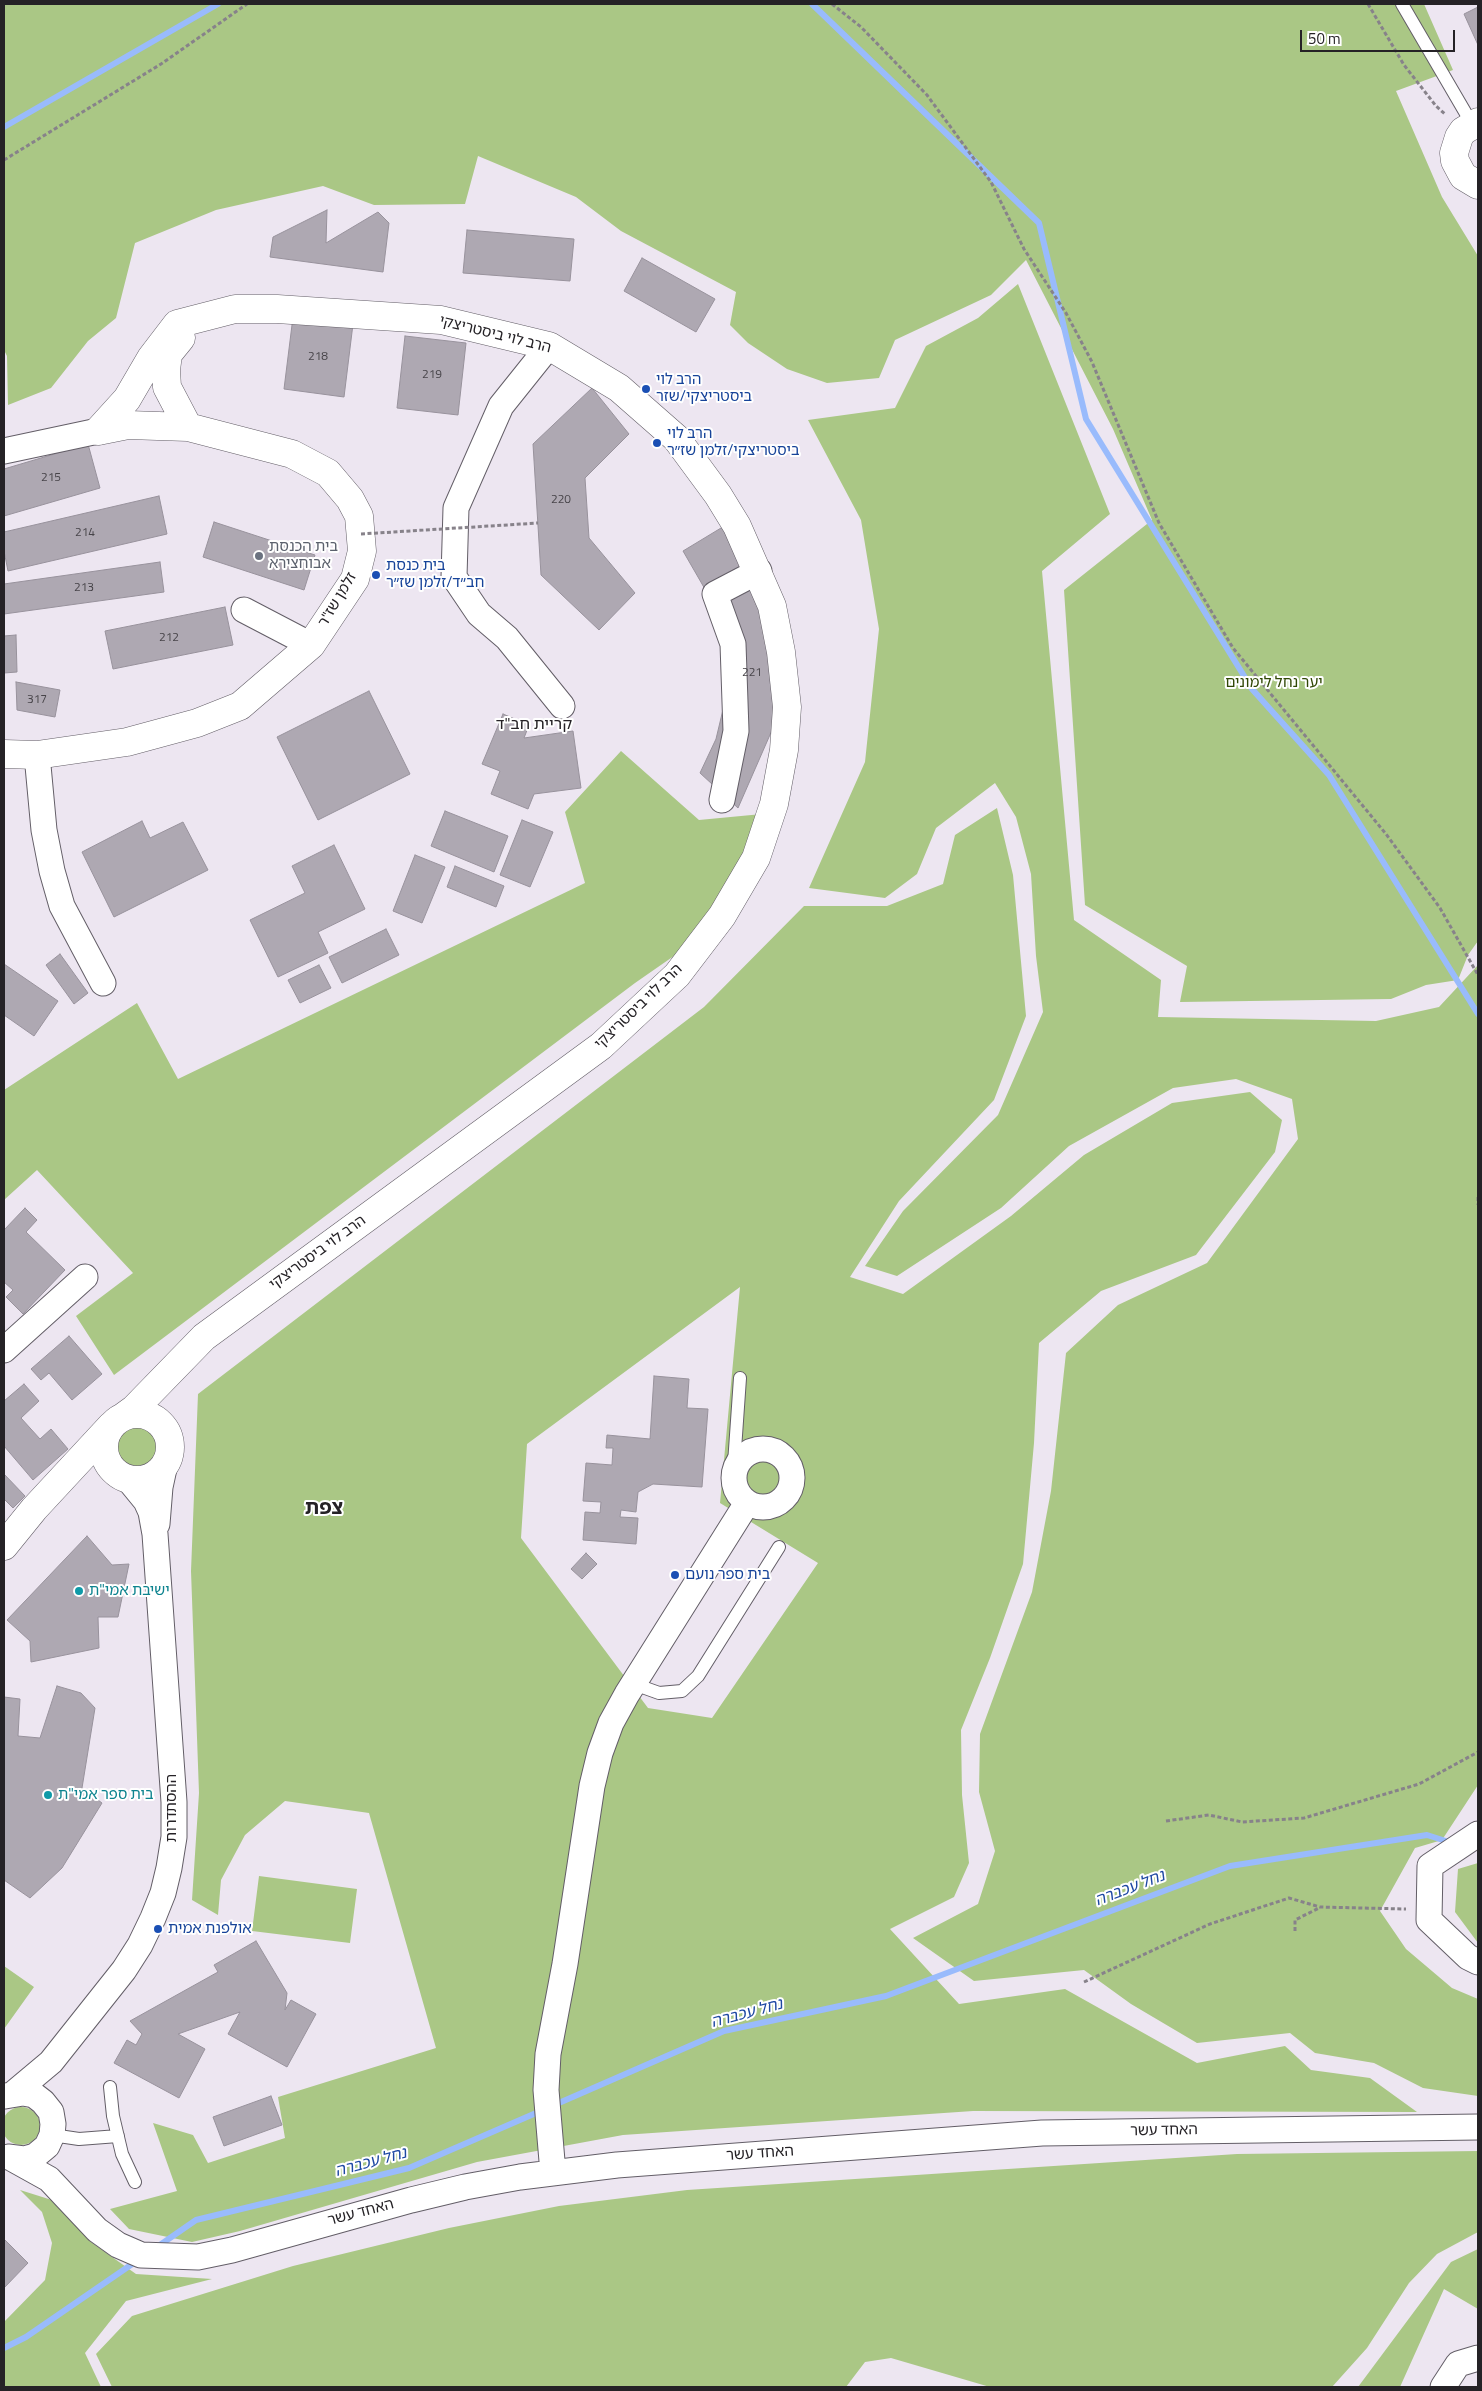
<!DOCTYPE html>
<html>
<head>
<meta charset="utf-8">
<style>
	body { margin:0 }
	#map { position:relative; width:1482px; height:2391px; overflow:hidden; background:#ede6f1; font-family:"Titillium Web",sans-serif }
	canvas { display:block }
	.frame { position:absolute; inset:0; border:5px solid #252226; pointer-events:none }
	.scale { position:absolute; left:1300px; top:30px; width:155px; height:22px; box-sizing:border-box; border:2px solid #252226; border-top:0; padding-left:6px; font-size:15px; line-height:18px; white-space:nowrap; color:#252226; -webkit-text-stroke:4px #fff; paint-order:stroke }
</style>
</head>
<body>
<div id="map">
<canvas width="1482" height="2391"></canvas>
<div class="frame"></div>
<div class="scale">50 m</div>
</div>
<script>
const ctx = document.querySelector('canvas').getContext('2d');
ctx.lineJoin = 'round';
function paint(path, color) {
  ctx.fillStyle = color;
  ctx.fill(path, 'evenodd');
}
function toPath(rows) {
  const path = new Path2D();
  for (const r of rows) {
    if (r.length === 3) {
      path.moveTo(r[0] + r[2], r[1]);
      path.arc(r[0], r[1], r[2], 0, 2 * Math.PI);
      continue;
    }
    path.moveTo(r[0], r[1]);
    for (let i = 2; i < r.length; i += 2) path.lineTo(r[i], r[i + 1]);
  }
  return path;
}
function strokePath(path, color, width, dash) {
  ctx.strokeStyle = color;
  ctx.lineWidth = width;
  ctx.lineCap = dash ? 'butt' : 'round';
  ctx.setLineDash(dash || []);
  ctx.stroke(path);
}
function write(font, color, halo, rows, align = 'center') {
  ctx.font = font + ' "Titillium Web","Noto Sans Hebrew",sans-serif';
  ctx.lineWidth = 4;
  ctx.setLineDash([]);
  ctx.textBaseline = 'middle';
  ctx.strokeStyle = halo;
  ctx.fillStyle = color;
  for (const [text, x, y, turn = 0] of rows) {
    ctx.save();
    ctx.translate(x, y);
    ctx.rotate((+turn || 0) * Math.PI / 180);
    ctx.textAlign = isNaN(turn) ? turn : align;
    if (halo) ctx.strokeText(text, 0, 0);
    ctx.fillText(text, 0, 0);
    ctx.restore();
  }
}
paint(toPath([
	[4,4,1424,4,1453,70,1396,91,1442,197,1478,256,1478,941,1468,955,1458,980,1426,985,1391,999,1180,1002,1187,966,1085,905,1064,590,1152,520,1113,429,1026,260,991,295,895,340,879,378,827,383,787,369,748,343,730,325,736,292,621,231,576,197,478,156,465,204,374,205,323,186,216,210,135,243,116,318,88,341,51,388,8,405,7,356,4,350],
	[1018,284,1110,514,1042,571,1074,920,1161,980,1158,1017,1376,1021,1439,1007,1478,965,1478,1785,1442,1840,1415,1848,1380,1911,1406,1949,1452,1988,1478,1999,1478,2096,1423,2088,1374,2063,1315,2053,1290,2033,1197,2043,1131,2004,1084,1970,974,1981,913,1938,978,1904,995,1851,979,1792,980,1734,1032,1592,1051,1491,1066,1353,1118,1305,1207,1263,1298,1139,1292,1099,1236,1079,1173,1088,1069,1146,1001,1208,897,1276,865,1266,903,1211,998,1115,1043,1012,1036,956,1031,874,1016,817,995,783,936,828,917,874,885,898,809,888,865,762,879,629,861,520,808,420,895,408,926,346,978,318],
	[621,751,699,820,783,812,694,942,635,983,114,1375,76,1316,133,1273,37,1170,4,1200,4,1090,137,1003,178,1079,585,883,565,812],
	[997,808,1013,875,1026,1016,994,1100,899,1201,850,1277,903,1294,1011,1216,1084,1155,1172,1103,1250,1092,1282,1120,1275,1152,1196,1255,1101,1291,1039,1343,1034,1443,1023,1564,990,1658,961,1730,962,1795,969,1863,954,1897,890,1929,959,2004,1065,1989,1197,2063,1285,2046,1311,2070,1370,2078,1417,2112,973,2111,623,2135,477,2162,240,2231,192,2242,129,2229,110,2209,177,2191,153,2123,193,2135,208,2163,285,2138,278,2097,436,2048,369,1813,285,1801,245,1835,221,1880,218,1915,192,1900,199,1793,191,1571,198,1394,704,1007,804,906,887,906,943,884,955,835],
	[740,1287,720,1503,818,1563,712,1718,648,1708,521,1538,527,1444],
	[137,1447,22],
	[1478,1863,1478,1943,1455,1912,1458,1869],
	[259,1876,357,1889,350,1943,252,1931],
	[4,1966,34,1987,4,2029],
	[21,2126,19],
	[1478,2151,1478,2232,1437,2254,1409,2283,1367,2348,1332,2387,990,2387,891,2358,865,2362,846,2387,112,2387,96,2354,132,2316,293,2266,449,2228,559,2206,687,2190,1237,2154],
	[20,2190,55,2201,91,2242,136,2274,212,2279,126,2301,85,2353,101,2387,4,2387,4,2322,45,2280,52,2243,42,2212],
	[1478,2249,1478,2309,1444,2289,1400,2387,1358,2387,1451,2262]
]), '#aac785');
strokePath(toPath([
	[812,4,1039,223,1086,419,1252,689,1329,775,1478,1014],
	[4,127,218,4],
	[552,2106,724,2031,886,1996,1230,1866,1427,1835,1452,1843],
	[157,2247,196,2220,409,2168,543,2110],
	[4,2348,26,2337,138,2260]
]), '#99bbfc', 6);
const building = toPath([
	[1478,7,1478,45,1464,14,1478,7],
	[327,210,326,243,378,212,389,223,383,272,270,257,273,237,327,210],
	[467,230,574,239,570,281,463,273,467,230],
	[642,258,715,299,696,332,624,291,642,258],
	[293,317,353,324,344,397,284,389,293,317],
	[405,336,466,343,458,415,397,408,405,336],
	[592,388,629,434,585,478,589,538,635,593,599,630,541,575,533,444,592,388],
	[88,444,100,488,4,516,4,469,88,444],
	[159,496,167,534,8,571,4,551,4,532,159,496],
	[214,522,315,555,304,590,203,557,214,522],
	[726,525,777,649,776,721,738,808,700,773,716,739,726,697,728,629,683,551,726,525],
	[160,562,164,592,4,614,4,584,160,562],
	[225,607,233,645,113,669,105,631,225,607],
	[16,635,17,672,4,673,4,636,16,635],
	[16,682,60,690,55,717,17,710,16,682],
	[369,691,410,774,318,820,277,737,369,691],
	[503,714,529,725,524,738,573,731,581,788,534,794,528,809,491,794,500,771,482,764,503,714],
	[445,811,508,836,494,872,431,846,445,811],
	[522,820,553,832,530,887,500,875,522,820],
	[142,821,150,838,183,822,208,870,114,917,82,852,142,821],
	[334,845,365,909,318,932,328,953,278,977,250,920,305,893,292,866,334,845],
	[415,855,445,867,422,923,393,911,415,855],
	[455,866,504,886,496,907,447,887,455,866],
	[386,929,399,955,342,983,329,957,386,929],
	[60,954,88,993,74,1004,46,965,60,954],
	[4,964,58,1001,34,1036,4,1015,4,964],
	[319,965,331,988,300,1003,288,980,319,965],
	[25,1208,37,1220,26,1232,65,1270,23,1314,6,1297,13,1290,4,1282,4,1230,25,1208],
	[69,1336,102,1374,72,1400,49,1373,41,1380,31,1369,69,1336],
	[654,1376,689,1379,687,1408,708,1409,702,1487,653,1484,638,1492,636,1512,621,1510,620,1517,638,1518,636,1544,583,1540,585,1512,600,1513,601,1502,583,1501,586,1463,612,1465,613,1448,606,1448,607,1435,650,1439,654,1376],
	[24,1384,39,1401,21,1418,40,1439,51,1429,68,1449,33,1480,4,1446,4,1401,24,1384],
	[4,1474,25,1496,13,1508,4,1499,4,1474],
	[87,1536,112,1565,129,1564,118,1617,98,1617,99,1648,31,1662,30,1641,7,1620,87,1536],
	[586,1553,597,1564,582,1579,571,1569,586,1553],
	[57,1686,81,1693,95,1708,82,1788,102,1803,62,1868,30,1898,4,1880,4,1697,20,1699,18,1736,40,1738,57,1686],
	[256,1941,287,1993,285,2010,291,2000,316,2014,287,2067,228,2034,240,2012,178,2034,205,2049,179,2098,114,2063,127,2040,136,2045,142,2034,130,2021,218,1972,214,1965,256,1941],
	[271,2096,282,2125,224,2146,213,2117,271,2096],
	[4,2239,28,2263,4,2288,4,2239]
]);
paint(building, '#aea8b2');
strokePath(building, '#98929c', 1);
const service = toPath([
	[1402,4,1472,124],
	[733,1478,740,1378],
	[634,1684,659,1693,682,1691,698,1676,779,1547],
	[110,2087,113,2116,122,2154,135,2182],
	[52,2135,79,2139,118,2136]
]);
const minor = toPath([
	[549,346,501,406,456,508,454,577,479,614,507,638,562,706],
	[4,451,98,431],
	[244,610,311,645],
	[37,755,44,830,52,871,62,906,103,983],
	[722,800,736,731,733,644,715,594,759,571],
	[4,1350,85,1277],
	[763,1478,29],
	[157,1524,160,1487,165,1464],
	[1478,1834,1430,1866,1429,1920,1468,1957,1478,1962],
	[14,2093,51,2062,124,1970,140,1945,153,1918,163,1893,169,1868,174,1837,174,1802,155,1534,151,1512,146,1501,128,1479],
	[5,2096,23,2093,34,2095,43,2102,51,2112,53,2124,52,2135,47,2146,35,2156,24,2159,8,2157],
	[13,2159,49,2179,97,2230,118,2245,141,2255,198,2257,232,2250,411,2200,465,2187,520,2177,617,2165,1042,2133,1478,2127],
	[553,2173,546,2090,548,2054,565,1964,592,1786,600,1753,611,1723,627,1694,747,1503],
	[1443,2387,1458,2364,1478,2358]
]);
const tertiary = toPath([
	[1478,122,1463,131,1459,137,1454,153,1455,161,1463,176,1478,185],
	[181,338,168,354,166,370,167,387,188,427],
	[98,431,127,399,151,358,177,324,235,309,277,309,441,320,549,346,619,388,676,438,718,495,737,526,772,606,781,652,787,707,784,750,774,804,756,858,722,916,677,975,601,1046,204,1337,134,1409,123,1417],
	[4,754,37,755,127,742,197,723,240,706,311,645,355,579,362,551,359,516,350,499,328,473,292,454,188,427,128,425,98,431],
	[137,1447,33],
	[4,1546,34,1509,111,1426]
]);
strokePath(service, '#635e67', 14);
strokePath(minor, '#635e67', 27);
strokePath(tertiary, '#635e67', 29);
strokePath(toPath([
	[832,4,861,27,927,95,991,182,1024,249,1066,313,1092,362,1159,523,1233,648,1386,834,1440,908,1478,975],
	[1368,4,1404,65,1436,106,1446,115],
	[4,160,161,64,247,4],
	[1478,1197,1478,1205],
	[1166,1821,1209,1815,1242,1822,1304,1818,1419,1784,1478,1752],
	[1295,1931,1295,1920,1319,1908],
	[1084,1982,1210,1924,1289,1898,1320,1907,1406,1909]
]), '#87828a', 3, [4, 2.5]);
strokePath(service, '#fff', 12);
strokePath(minor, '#fff', 25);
strokePath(tertiary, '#fff', 28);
strokePath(toPath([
	[361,534,538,523]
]), '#87828a', 3, [4, 2.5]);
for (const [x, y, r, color] of [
	[646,389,5,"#1a4fb4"],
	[657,443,5,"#1a4fb4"],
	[259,556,5,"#6b7280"],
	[376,575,5,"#1a4fb4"],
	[675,1575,5,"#1a4fb4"],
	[79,1591,5,"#0f9aa8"],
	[48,1795,5,"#0f9aa8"],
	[158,1929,5,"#1a4fb4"]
]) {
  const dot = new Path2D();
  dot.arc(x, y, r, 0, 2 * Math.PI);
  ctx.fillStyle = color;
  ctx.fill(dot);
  strokePath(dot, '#fff', 2);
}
write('12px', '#474449', null, [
	["218",318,357],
	["219",432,375],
	["215",51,478],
	["220",561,500],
	["214",85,533],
	["213",84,588],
	["212",169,638],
	["221",752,673],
	["317",37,700]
]);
write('15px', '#252226', '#fff', [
	["הרב לוי ביסטריצקי",495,335,14],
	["זלמן שז\"ר",338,600,-59],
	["הרב לוי ביסטריצקי",639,1007,-44],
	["הרב לוי ביסטריצקי",318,1253,-36],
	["ההסתדרות",172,1808,-90],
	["האחד עשר",1164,2131,-1],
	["האחד עשר",760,2154,-4],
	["האחד עשר",361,2213,-15]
]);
write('15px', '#164399', '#fff', [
	["הרב לוי",656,380],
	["ביסטריצקי/שזר",656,397],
	["הרב לוי",667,434],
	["ביסטריצקי/זלמן שז״ר",667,451],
	["בית כנסת",386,566],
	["חב״ד/זלמן שז״ר",386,583],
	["בית ספר נועם",685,1575],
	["אולפנת אמית",168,1929]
], 'left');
write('15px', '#5b616d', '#fff', [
	["בית הכנסת",269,547],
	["אבוחצירא",269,564]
], 'left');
write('15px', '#314805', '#fff', [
	["יער נחל לימונים",1274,683]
]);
write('15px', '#0d838f', '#fff', [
	["ישיבת אמי\"ת",89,1591],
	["בית ספר אמי\"ת",58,1795]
], 'left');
write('16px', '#252226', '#fff', [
	["קריית חב\"ד",534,725]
]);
write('italic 16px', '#1e48a3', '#fff', [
	["נחל עכברה",1130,1889,-21],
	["נחל עכברה",747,2014,-15],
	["נחל עכברה",371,2163,-15]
]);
write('bold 20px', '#252226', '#fff', [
	["צפת",324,1509]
]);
</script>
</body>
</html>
